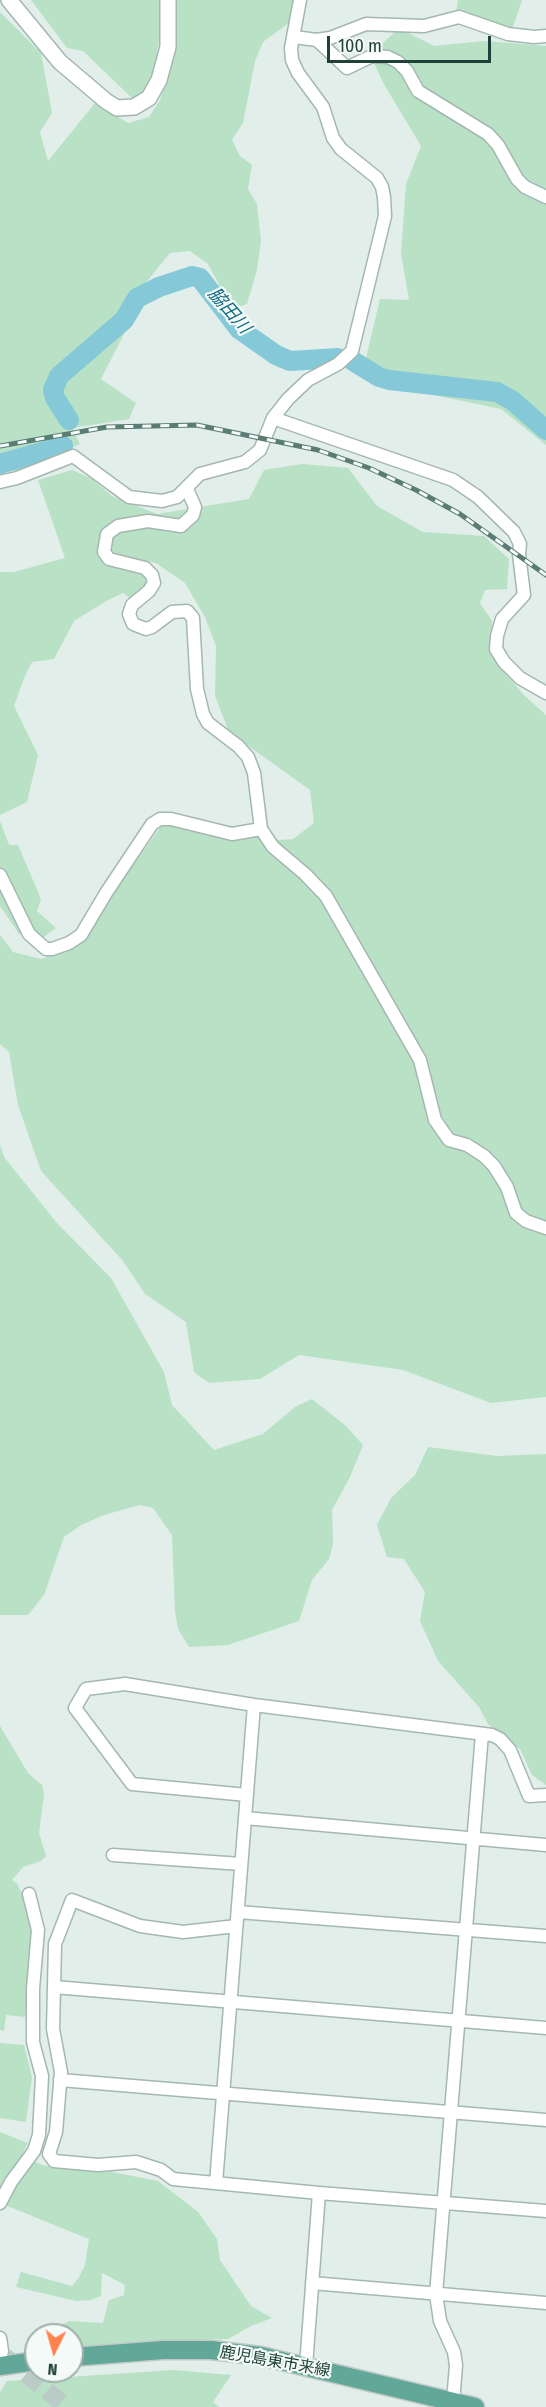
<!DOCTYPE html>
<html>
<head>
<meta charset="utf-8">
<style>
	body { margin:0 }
	#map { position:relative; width:546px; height:2407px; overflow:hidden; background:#e2eee9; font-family:"Fira Sans Condensed",sans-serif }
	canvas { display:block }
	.north { position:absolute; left:24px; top:2323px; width:60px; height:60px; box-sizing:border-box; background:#f3faf7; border:2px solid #9fb0ab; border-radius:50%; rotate:185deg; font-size:16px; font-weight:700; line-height:24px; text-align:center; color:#204139 }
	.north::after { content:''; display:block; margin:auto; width:21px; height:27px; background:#ff824f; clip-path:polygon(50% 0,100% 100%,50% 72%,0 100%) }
	.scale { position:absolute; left:327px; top:36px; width:164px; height:27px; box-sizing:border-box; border:3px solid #204139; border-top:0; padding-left:8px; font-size:18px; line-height:21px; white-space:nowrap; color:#204139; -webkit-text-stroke:4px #f3faf7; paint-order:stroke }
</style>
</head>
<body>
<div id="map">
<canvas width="546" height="2407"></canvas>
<div class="north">N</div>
<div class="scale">100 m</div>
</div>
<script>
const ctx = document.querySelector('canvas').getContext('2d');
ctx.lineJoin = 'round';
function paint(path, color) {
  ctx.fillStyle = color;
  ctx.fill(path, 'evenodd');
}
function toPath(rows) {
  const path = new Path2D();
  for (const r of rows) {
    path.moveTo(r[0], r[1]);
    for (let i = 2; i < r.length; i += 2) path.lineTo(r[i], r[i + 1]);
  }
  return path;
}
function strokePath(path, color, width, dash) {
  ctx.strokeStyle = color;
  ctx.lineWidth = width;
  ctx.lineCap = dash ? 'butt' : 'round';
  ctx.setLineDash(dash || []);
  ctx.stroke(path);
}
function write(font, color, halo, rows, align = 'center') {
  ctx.font = font + ' "Fira Sans Condensed","Noto Sans JP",sans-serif';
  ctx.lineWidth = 4.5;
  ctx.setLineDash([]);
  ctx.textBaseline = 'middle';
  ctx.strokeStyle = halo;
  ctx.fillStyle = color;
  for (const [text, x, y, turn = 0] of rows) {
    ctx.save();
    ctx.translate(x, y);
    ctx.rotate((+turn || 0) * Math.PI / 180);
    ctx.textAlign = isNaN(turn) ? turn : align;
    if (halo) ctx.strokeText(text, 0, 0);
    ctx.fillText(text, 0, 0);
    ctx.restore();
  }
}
paint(toPath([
	[31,0,161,0,160,35,153,77,147,96,134,100,83,51,67,48],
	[176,0,296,0,293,20,263,42,255,61,243,123,232,140,240,156,252,165,248,189,257,204,261,241,257,270,247,304,232,309,208,264,190,251,170,253,144,285,131,320,101,379,136,403,129,419,72,428,80,444,23,469,0,473,0,12,41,53,52,113,40,132,48,161,95,103,128,123,149,117,160,100,173,55],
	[458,0,522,0,512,30,456,13],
	[399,28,434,46,484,41,546,46,546,445,501,409,385,385,366,358,380,299,409,300,401,253,406,184,421,146,385,86,370,55],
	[302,464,348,468,377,506,423,532,484,536,509,559,507,589,485,590,480,603,492,621,496,663,524,695,546,715,546,1397,491,1403,403,1370,299,1355,260,1379,209,1383,194,1372,186,1322,145,1294,123,1261,41,1171,18,1105,9,1052,0,1044,0,935,13,952,41,959,71,949,106,904,169,815,280,840,293,839,314,823,310,790,229,732,215,696,216,646,205,617,185,583,156,563,131,559,157,579,140,605,123,593,108,600,74,621,54,659,32,662,24,678,14,706,38,755,27,802,0,815,0,572,14,572,65,558,38,480,72,470,92,479,112,496,157,514,249,499,264,470],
	[0,821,9,845,18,845,41,899,37,911,56,928,41,939,19,934,0,906],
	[0,1145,4,1157,57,1223,111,1278,164,1372,172,1405,214,1450,263,1434,295,1407,312,1399,346,1426,363,1445,350,1477,332,1510,333,1544,329,1559,312,1580,299,1621,228,1645,189,1647,178,1629,175,1611,172,1535,153,1508,140,1505,104,1515,81,1525,64,1537,44,1595,28,1615,0,1615],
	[428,1447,497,1456,546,1454,546,1785,532,1775,520,1749,488,1724,479,1707,438,1661,420,1621,425,1592,404,1559,387,1557,377,1525,391,1498,415,1475],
	[0,1726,28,1773,42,1785,44,1794,39,1833,46,1856,41,1861,23,1867,12,1880,17,1884,31,1911,34,1928,25,2017,6,2015,4,2031,0,2030],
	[0,2043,24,2045,32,2077,26,2122,0,2118],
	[0,2132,28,2143,22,2155,42,2165,58,2168,112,2172,158,2181,198,2212,217,2239,220,2260,251,2306,272,2318,251,2326,228,2339,155,2341,72,2349,72,2335,43,2335,69,2321,103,2323,109,2300,124,2295,125,2285,102,2273,101,2296,91,2300,76,2301,16,2287,21,2272,72,2286,78,2279,85,2265,89,2239,0,2203],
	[174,2370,231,2375,213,2402,219,2407,0,2407,0,2392,7,2381]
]), '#b9e1c5');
strokePath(toPath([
	[353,361,379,377,389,380,497,392,513,401,546,430],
	[69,420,55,398,53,390,59,376,124,320,137,298,159,287,192,276,200,278,239,329,276,355,290,361,338,358],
	[0,464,63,446]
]), '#85c8d8', 20);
strokePath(toPath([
	[5,2357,67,2407]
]), '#bbcbc6', 18, [18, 9]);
const minor = toPath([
	[294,37,317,40,330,38,366,24,424,26,459,17,508,34,534,37,546,36],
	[317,40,347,68,372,56,388,57,398,62,407,71,418,91,488,134,498,145,517,179,525,187,546,197],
	[273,418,453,480,478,497,514,532,520,544,519,554,524,595,502,619,497,636,496,649,504,662,520,678,546,693],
	[0,482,17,478,73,456,129,497,162,501,177,497,200,474,245,462,260,450,273,418,288,399,308,380,338,364,352,351,385,216,384,197,382,187,377,178,341,149,333,138,323,107,298,73,292,60,291,48,300,0],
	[187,489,195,507,193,515,181,526,148,521,118,526,107,534,104,552,109,559,145,568,152,575,154,583,149,591,132,605,129,614,133,624,146,629,152,627,172,612,187,611,193,618,197,689,203,714,208,723,238,746,248,757,254,773,261,829,273,847,305,874,326,896,420,1060,435,1120,449,1140,467,1145,484,1156,494,1166,507,1187,516,1213,526,1221,546,1228],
	[0,875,29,934,46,949,52,949,69,943,81,935,106,893,152,824,160,819,171,819,232,834,261,829],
	[247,1795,132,1784,75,1708,86,1689,125,1684,254,1705],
	[245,1818,546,1845],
	[113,1855,241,1864],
	[238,1912,546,1936],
	[236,1926,183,1932,140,1926,72,1900,55,1944,53,2029,61,2072,56,2132,49,2154,54,2161,98,2165,136,2162,161,2170,173,2179,319,2193,546,2211],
	[54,1987,546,2028],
	[60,2080,546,2120],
	[216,2183,254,1705,492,1735,500,1739,510,1750,529,1796,546,1795],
	[0,2203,11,2182,34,2151,39,2135,42,2076,33,2042,33,1989,38,1930,29,1894],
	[312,2283,546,2303],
	[0,2338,2,2351,0,2358],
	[306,2366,319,2193],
	[453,2402,456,2365,454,2352,440,2321,436,2294,482,1734]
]);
const tertiary = toPath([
	[9,0,60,62,106,101,117,108,134,107,149,98,159,80,168,47,168,0]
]);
const primary = toPath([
	[72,2357,163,2350,211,2350,261,2356,475,2407],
	[0,2366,36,2361]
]);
strokePath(minor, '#a4b7b1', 15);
strokePath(tertiary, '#a4b7b1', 18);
strokePath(primary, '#c1cac8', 21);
strokePath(minor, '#fff', 12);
strokePath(tertiary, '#fff', 15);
strokePath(primary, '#62a899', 18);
const rail = toPath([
	[0,446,107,427,197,425,318,450,369,468,416,490,460,514,546,575]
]);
strokePath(rail, '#5a7c75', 5);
strokePath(rail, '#f3faf7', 3, [9]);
write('16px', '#204139', '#f3faf7', [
	["鹿児島東市来線",275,2362,10]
]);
write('italic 18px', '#136c83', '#f3faf7', [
	["脇田川",229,311,49]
]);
</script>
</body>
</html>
